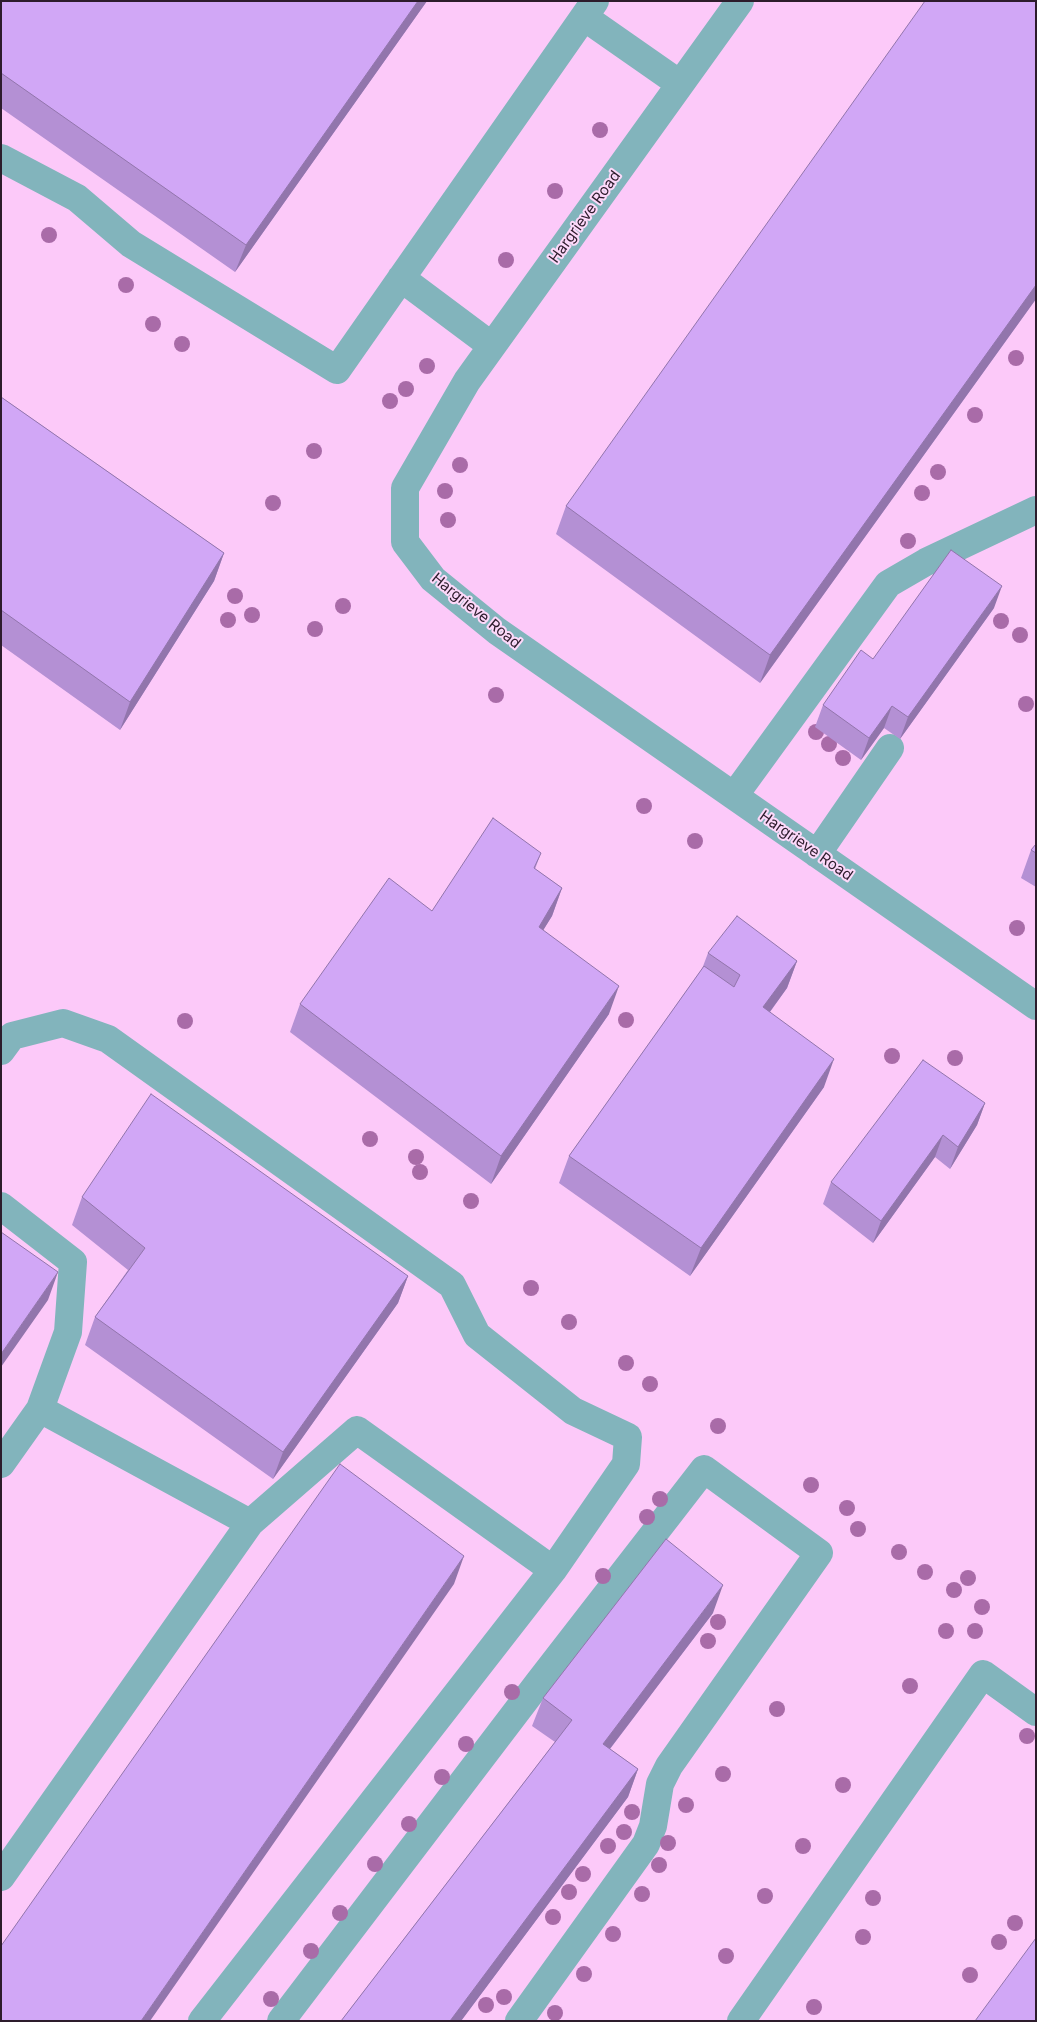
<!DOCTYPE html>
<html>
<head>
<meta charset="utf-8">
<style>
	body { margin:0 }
	#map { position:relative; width:1037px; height:2022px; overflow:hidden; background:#fdd9fa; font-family:Inter,sans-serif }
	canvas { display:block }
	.frame { position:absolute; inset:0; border:2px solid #2d1c2c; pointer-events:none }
</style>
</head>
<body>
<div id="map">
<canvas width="1037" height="2022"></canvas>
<div class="frame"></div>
</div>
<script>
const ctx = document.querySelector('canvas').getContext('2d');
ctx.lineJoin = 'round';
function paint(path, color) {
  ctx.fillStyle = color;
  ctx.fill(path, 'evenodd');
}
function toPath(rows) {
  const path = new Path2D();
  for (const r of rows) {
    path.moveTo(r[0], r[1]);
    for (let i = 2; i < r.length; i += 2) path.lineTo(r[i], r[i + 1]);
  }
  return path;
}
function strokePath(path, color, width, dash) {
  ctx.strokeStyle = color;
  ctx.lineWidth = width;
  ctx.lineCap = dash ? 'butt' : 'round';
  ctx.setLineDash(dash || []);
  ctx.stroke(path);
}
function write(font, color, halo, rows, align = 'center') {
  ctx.font = font + ' Inter,sans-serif';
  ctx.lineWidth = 4;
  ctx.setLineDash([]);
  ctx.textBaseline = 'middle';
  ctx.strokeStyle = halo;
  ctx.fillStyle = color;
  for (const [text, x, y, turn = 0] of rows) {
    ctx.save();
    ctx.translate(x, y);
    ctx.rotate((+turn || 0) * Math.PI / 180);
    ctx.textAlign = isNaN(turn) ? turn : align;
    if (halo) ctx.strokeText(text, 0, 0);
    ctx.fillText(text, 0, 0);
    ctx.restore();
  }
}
paint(toPath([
	[1,1,1036,1,1036,2021,1,2021]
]), '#fcc9f9');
strokePath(toPath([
	[740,1,467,381,405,488,405,542,433,579,497,631,1036,1006],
	[584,17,680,84],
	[1,158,77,198,131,244,337,370,595,1],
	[401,278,492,346],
	[734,796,888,584,926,562,1036,510],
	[817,854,890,748],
	[1,1051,12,1036,63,1023,108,1039,452,1285,477,1335,573,1411,628,1437,626,1464,553,1570],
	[1,1206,73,1262,68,1332,40,1409],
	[1,1464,40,1409,250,1523,1,1877],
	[202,2021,553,1570,357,1430,250,1523],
	[281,2021,539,1682,704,1469,819,1553,669,1766,660,1784,653,1826,646,1844,519,2021],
	[741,2021,983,1674,1036,1712]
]), '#82b4bc', 28);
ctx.fillStyle = '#a96ba8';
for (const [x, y] of [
	[600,130],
	[555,191],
	[49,235],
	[506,260],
	[126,285],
	[153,324],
	[182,344],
	[1016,358],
	[427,366],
	[406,389],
	[390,401],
	[975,415],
	[314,451],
	[460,465],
	[938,472],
	[445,491],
	[922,493],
	[273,503],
	[448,520],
	[908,541],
	[235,596],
	[343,606],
	[252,615],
	[228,620],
	[1001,621],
	[315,629],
	[1020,635],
	[496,695],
	[1026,704],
	[816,732],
	[829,744],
	[843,758],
	[644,806],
	[695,841],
	[1017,928],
	[626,1020],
	[185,1021],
	[892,1056],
	[955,1058],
	[370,1139],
	[416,1157],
	[420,1172],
	[471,1201],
	[531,1288],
	[569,1322],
	[626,1363],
	[650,1384],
	[718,1426],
	[811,1485],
	[660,1499],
	[847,1508],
	[647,1517],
	[858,1529],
	[899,1552],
	[925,1572],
	[603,1576],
	[968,1578],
	[954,1590],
	[982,1607],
	[718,1622],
	[946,1631],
	[975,1631],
	[708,1641],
	[910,1686],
	[512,1692],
	[777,1709],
	[1027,1736],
	[466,1744],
	[723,1774],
	[442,1777],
	[843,1785],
	[686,1805],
	[632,1812],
	[409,1824],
	[624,1832],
	[668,1843],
	[608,1846],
	[803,1846],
	[375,1864],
	[659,1865],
	[583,1874],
	[569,1892],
	[642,1894],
	[765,1896],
	[873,1898],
	[340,1913],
	[553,1917],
	[1015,1923],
	[613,1934],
	[863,1937],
	[999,1942],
	[311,1951],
	[726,1956],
	[584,1974],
	[970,1975],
	[504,1997],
	[271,1999],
	[486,2005],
	[814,2007],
	[555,2013]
]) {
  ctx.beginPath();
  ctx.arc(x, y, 8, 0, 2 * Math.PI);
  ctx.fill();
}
paint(toPath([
	[1,1,427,1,235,272,1,108],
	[1036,1,1036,299,760,683,556,534,566,506],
	[1,397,224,553,214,581,120,730,1,645],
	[994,608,900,739,884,728,861,760,815,727,823,705,873,659],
	[1036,844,1036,887,1021,878,1031,850],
	[541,853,535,869,562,888,552,916,543,930,609,1014,491,1184,290,1032,300,1004,432,911],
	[708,953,797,961,787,988,770,1012,824,1087,690,1276,559,1183,569,1156,702,969],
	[985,1103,977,1125,950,1169,935,1157,873,1243,823,1204,831,1182],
	[82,1197,408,1276,398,1303,273,1479,85,1345,95,1317,128,1270,72,1225],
	[713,1613,610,1749,638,1769,628,1797,461,2021,341,2021,555,1742,532,1726,543,1698]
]), '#b490d4');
paint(toPath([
	[418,1,427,1,235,272,246,245],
	[1036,285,1036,299,760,683,770,655],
	[224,553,214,581,120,730,130,702],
	[1002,586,994,608,900,739,908,717],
	[892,706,884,728,861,760,869,738],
	[562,888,552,916,528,955,539,927],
	[797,961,787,988,753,1035,763,1007],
	[619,986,609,1014,491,1184,501,1156],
	[834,1059,824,1087,690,1276,701,1248],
	[985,1103,977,1125,950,1169,958,1147],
	[943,1135,935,1157,873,1243,881,1221],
	[58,1272,48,1300,1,1367,1,1354],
	[408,1276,398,1303,273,1479,283,1452],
	[464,1556,454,1584,150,2021,141,2021],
	[723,1585,713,1613,593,1771,603,1744],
	[638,1769,628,1797,461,2021,450,2021]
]), '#9275ac');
const building = toPath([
	[1,1,418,1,246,245,1,73,1,1],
	[925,1,1036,1,1036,285,770,655,566,506,925,1],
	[1,397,224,553,130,702,1,610,1,397],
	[951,550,1002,586,908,717,892,706,869,738,823,705,861,650,873,659,951,550],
	[493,818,541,853,534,868,562,888,539,927,619,986,501,1156,300,1004,389,878,432,911,493,818],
	[1036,844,1036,853,1031,850,1036,844],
	[737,916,797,961,763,1007,834,1059,701,1248,569,1156,704,966,734,987,740,975,708,953,737,916],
	[923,1060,985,1103,958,1147,943,1135,881,1221,831,1182,923,1060],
	[151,1094,408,1276,283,1452,95,1317,145,1248,82,1197,151,1094],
	[1,1232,58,1272,1,1354,1,1232],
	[340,1464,464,1556,141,2021,1,2021,1,1946,340,1464],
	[666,1539,723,1585,603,1744,638,1769,450,2021,341,2021,572,1720,543,1698,666,1539],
	[1036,1938,1036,2021,975,2021,1036,1938]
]);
paint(building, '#d1a7f6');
strokePath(building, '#9275ac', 1);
write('15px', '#2d1c2c', '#fdd9fa', [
	["Hargrieve Road",585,217,-54],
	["Hargrieve Road",476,611,39],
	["Hargrieve Road",806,846,35]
]);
</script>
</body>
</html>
